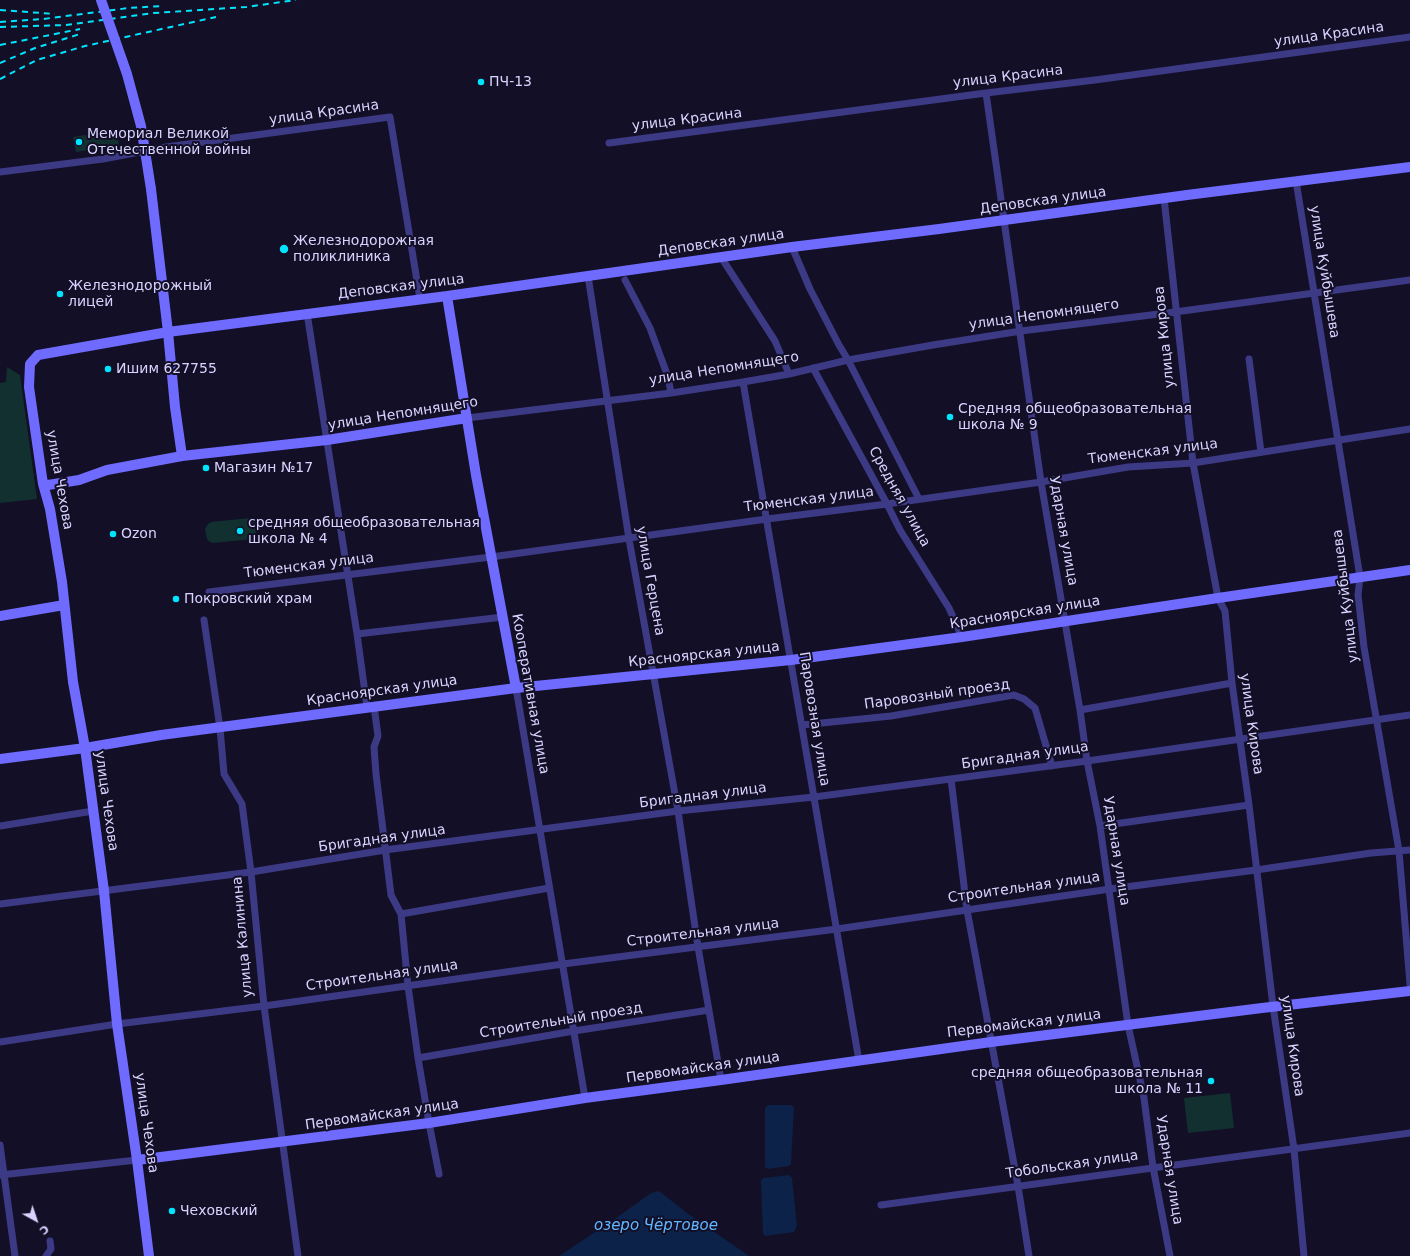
<!DOCTYPE html>
<html>
<head>
<meta charset="utf-8">
<style>
	body { margin:0 }
	#map { position:relative; width:1410px; height:1256px; overflow:hidden; background:#130f26; font-family:"DejaVu Sans",sans-serif }
	canvas { display:block }
	.north { position:absolute; left:16px; top:1200px; width:40px; height:40px; -webkit-text-stroke:3px #130f26; paint-order:stroke; rotate:140deg; font-size:11px; font-weight:700; line-height:16px; text-align:center; color:#d9d4ff }
	.north::after { content:''; display:block; margin:auto; width:14px; height:18px; background:#d9d4ff; clip-path:polygon(50% 0,100% 100%,50% 72%,0 100%) }
</style>
</head>
<body>
<div id="map">
<canvas width="1410" height="1256"></canvas>
<div class="north">С</div>
</div>
<script>
const ctx = document.querySelector('canvas').getContext('2d');
ctx.lineJoin = 'round';
function paint(path, color) {
  ctx.fillStyle = color;
  ctx.fill(path, 'evenodd');
}
function toPath(rows) {
  const path = new Path2D();
  for (const r of rows) {
    path.moveTo(r[0], r[1]);
    for (let i = 2; i < r.length; i += 2) path.lineTo(r[i], r[i + 1]);
  }
  return path;
}
function strokePath(path, color, width, dash) {
  ctx.strokeStyle = color;
  ctx.lineWidth = width;
  ctx.lineCap = dash ? 'butt' : 'round';
  ctx.setLineDash(dash || []);
  ctx.stroke(path);
}
function write(font, color, halo, rows, align = 'center') {
  ctx.font = font + ' "DejaVu Sans",sans-serif';
  ctx.lineWidth = 4;
  ctx.setLineDash([]);
  ctx.textBaseline = 'middle';
  ctx.strokeStyle = halo;
  ctx.fillStyle = color;
  for (const [text, x, y, turn = 0] of rows) {
    ctx.save();
    ctx.translate(x, y);
    ctx.rotate((+turn || 0) * Math.PI / 180);
    ctx.textAlign = isNaN(turn) ? turn : align;
    if (halo) ctx.strokeText(text, 0, 0);
    ctx.fillText(text, 0, 0);
    ctx.restore();
  }
}
paint(toPath([
	[117,130,119,145,76,152,73,137],
	[7,367,20,375,37,499,0,503,0,383,6,382],
	[250,518,255,522,256,525,256,534,253,539,213,543,210,542,207,539,205,529,208,524,211,522],
	[1230,1093,1234,1128,1188,1133,1184,1098]
]), '#12302f');
paint(toPath([
	[768,1105,791,1105,794,1108,791,1164,789,1166,768,1169,765,1167,765,1108],
	[789,1175,792,1178,797,1226,794,1232,765,1236,763,1234,761,1181,763,1178],
	[659,1191,687,1213,749,1256,559,1256,616,1218,651,1193]
]), '#0c2248');
strokePath(toPath([
	[986,93,1041,482,1080,710,1087,761,1100,826,1128,1025,1144,1098,1153,1167,1170,1256],
	[609,143,986,93,1095,80,1410,37],
	[0,172,103,159,166,147,390,117,420,299],
	[1296,181,1360,577,1358,595,1364,647,1399,851,1410,984],
	[1164,198,1193,463,1218,598,1225,611,1232,683,1249,805,1273,1006,1294,1149,1304,1256],
	[792,247,810,289,839,345,848,360,919,499],
	[721,257,775,341,789,374],
	[588,276,629,539,678,811,698,947,721,1080],
	[625,280,650,328,668,377,671,393],
	[307,313,357,634,367,707],
	[1249,359,1261,452],
	[813,368,887,504,900,530,949,608,962,637],
	[743,382,859,1061],
	[467,418,671,393,743,382,789,374,848,360,933,345,1021,331,1175,312,1410,280],
	[209,592,491,557,767,519,887,504,1041,482,1128,467,1193,463,1410,429],
	[204,620,220,728,224,774,242,804,251,872,264,1006,298,1256],
	[357,634,503,617],
	[516,688,585,1098],
	[374,706,378,736,374,747,376,774,391,895,401,914,408,986,418,1058,429,1123,439,1174],
	[1080,710,1232,683],
	[802,725,891,716,1014,695,1024,699,1035,708,1052,766],
	[951,779,967,910,1018,1186,1029,1256],
	[0,826,93,811],
	[1100,826,1249,805],
	[0,904,251,872,385,850,678,811,814,797,1087,761,1410,715],
	[401,914,549,888],
	[0,1042,117,1024,264,1006,563,964,837,929,1110,889,1256,870,1371,853,1410,850],
	[418,1058,574,1031,709,1010],
	[0,1145,15,1256],
	[0,1175,137,1160],
	[881,1205,1410,1133],
	[46,1256,51,1249,50,1241]
]), '#3d3a85', 7);
strokePath(toPath([
	[151,189,168,332,175,407,182,456],
	[447,296,476,475,516,688],
	[43,484,48,485,79,480,107,470,182,456,327,440,467,418],
	[0,616,64,605],
	[0,759,85,748,161,735,516,688,791,660,962,637,1218,598,1410,570],
	[137,1160,429,1123,585,1098,721,1080,991,1042,1262,1008,1410,991],
	[149,1256,137,1160,117,1024,104,891,85,748,73,682,62,582,50,509,43,484,29,387,30,364,38,355,168,332,447,296,792,247,939,229,1187,195,1410,167]
]), '#6f6bff', 10);
strokePath(toPath([
	[0,10,55,14],
	[0,22,43,19,129,8,163,6],
	[0,27,66,25,154,13,246,7,296,0],
	[0,45,80,29],
	[0,63,35,48,80,34],
	[0,79,37,60,85,46,216,17]
]), '#00e5ff', 2, [6, 5]);
strokePath(toPath([
	[101,0,127,74,141,126,151,189]
]), '#6f6bff', 10);
for (const [x, y, r, color] of [
	[481,82,4,"#00e5ff"],
	[79,142,4,"#00e5ff"],
	[284,249,5,"#00e5ff"],
	[60,294,4,"#00e5ff"],
	[108,369,4,"#00e5ff"],
	[950,417,4,"#00e5ff"],
	[206,468,4,"#00e5ff"],
	[240,531,4,"#00e5ff"],
	[113,534,4,"#00e5ff"],
	[176,599,4,"#00e5ff"],
	[1211,1081,4,"#00e5ff"],
	[172,1211,4,"#00e5ff"]
]) {
  const dot = new Path2D();
  dot.arc(x, y, r, 0, 2 * Math.PI);
  ctx.fillStyle = color;
  ctx.fill(dot);
  strokePath(dot, '#130f26', 1.5);
}
write('14px', '#d9d4ff', '#130f26', [
	["улица Красина",1329,35,-8],
	["улица Красина",1008,77,-7],
	["улица Красина",324,113,-8],
	["улица Красина",687,120,-7],
	["Деповская улица",1043,201,-8],
	["Деповская улица",721,243,-8],
	["улица Куйбышева",1324,272,81],
	["Деповская улица",401,287,-7],
	["улица Непомнящего",1044,315,-8],
	["улица Кирова",1165,337,-96],
	["улица Непомнящего",724,369,-9],
	["улица Непомнящего",403,414,-9],
	["Тюменская улица",1153,452,-7],
	["улица Чехова",59,480,80],
	["Средняя улица",899,497,61],
	["Тюменская улица",809,500,-7],
	["Ударная улица",1063,531,80],
	["Тюменская улица",309,566,-7],
	["улица Герцена",650,581,80],
	["улица Куйбышева",1346,596,-97],
	["Красноярская улица",1025,613,-9],
	["Красноярская улица",704,655,-6],
	["Красноярская улица",382,691,-8],
	["Кооперативная улица",530,694,80],
	["Паровозный проезд",937,695,-8],
	["Паровозная улица",814,719,81],
	["улица Кирова",1251,724,82],
	["Бригадная улица",1025,756,-8],
	["Бригадная улица",703,796,-7],
	["улица Чехова",106,801,82],
	["Бригадная улица",382,839,-8],
	["Ударная улица",1116,851,81],
	["Строительная улица",1024,888,-8],
	["Строительная улица",703,933,-7],
	["улица Калинина",243,937,-95],
	["Строительная улица",382,976,-8],
	["Строительный проезд",561,1021,-9],
	["Первомайская улица",1024,1024,-7],
	["улица Кирова",1292,1046,82],
	["Первомайская улица",703,1068,-8],
	["Первомайская улица",382,1115,-8],
	["улица Чехова",146,1123,82],
	["Тобольская улица",1072,1165,-8],
	["Ударная улица",1169,1170,81]
]);
write('14px', '#d9d4ff', '#130f26', [
	["ПЧ-13",489,82],
	["Мемориал Великой",87,134],
	["Отечественной войны",87,150],
	["Железнодорожная",293,241],
	["поликлиника",293,257],
	["Железнодорожный",68,286],
	["лицей",68,302],
	["Ишим 627755",116,369],
	["Средняя общеобразовательная",958,409],
	["школа № 9",958,425],
	["Магазин №17",214,468],
	["средняя общеобразовательная",248,523],
	["школа № 4",248,539],
	["Ozon",121,534],
	["Покровский храм",184,599],
	["средняя общеобразовательная",1203,1073,"right"],
	["школа № 11",1203,1089,"right"],
	["Чеховский",180,1211]
], 'left');
write('italic 15px', '#62b6ff', '#130f26', [
	["озеро Чёртовое",656,1226]
]);
</script>
</body>
</html>
